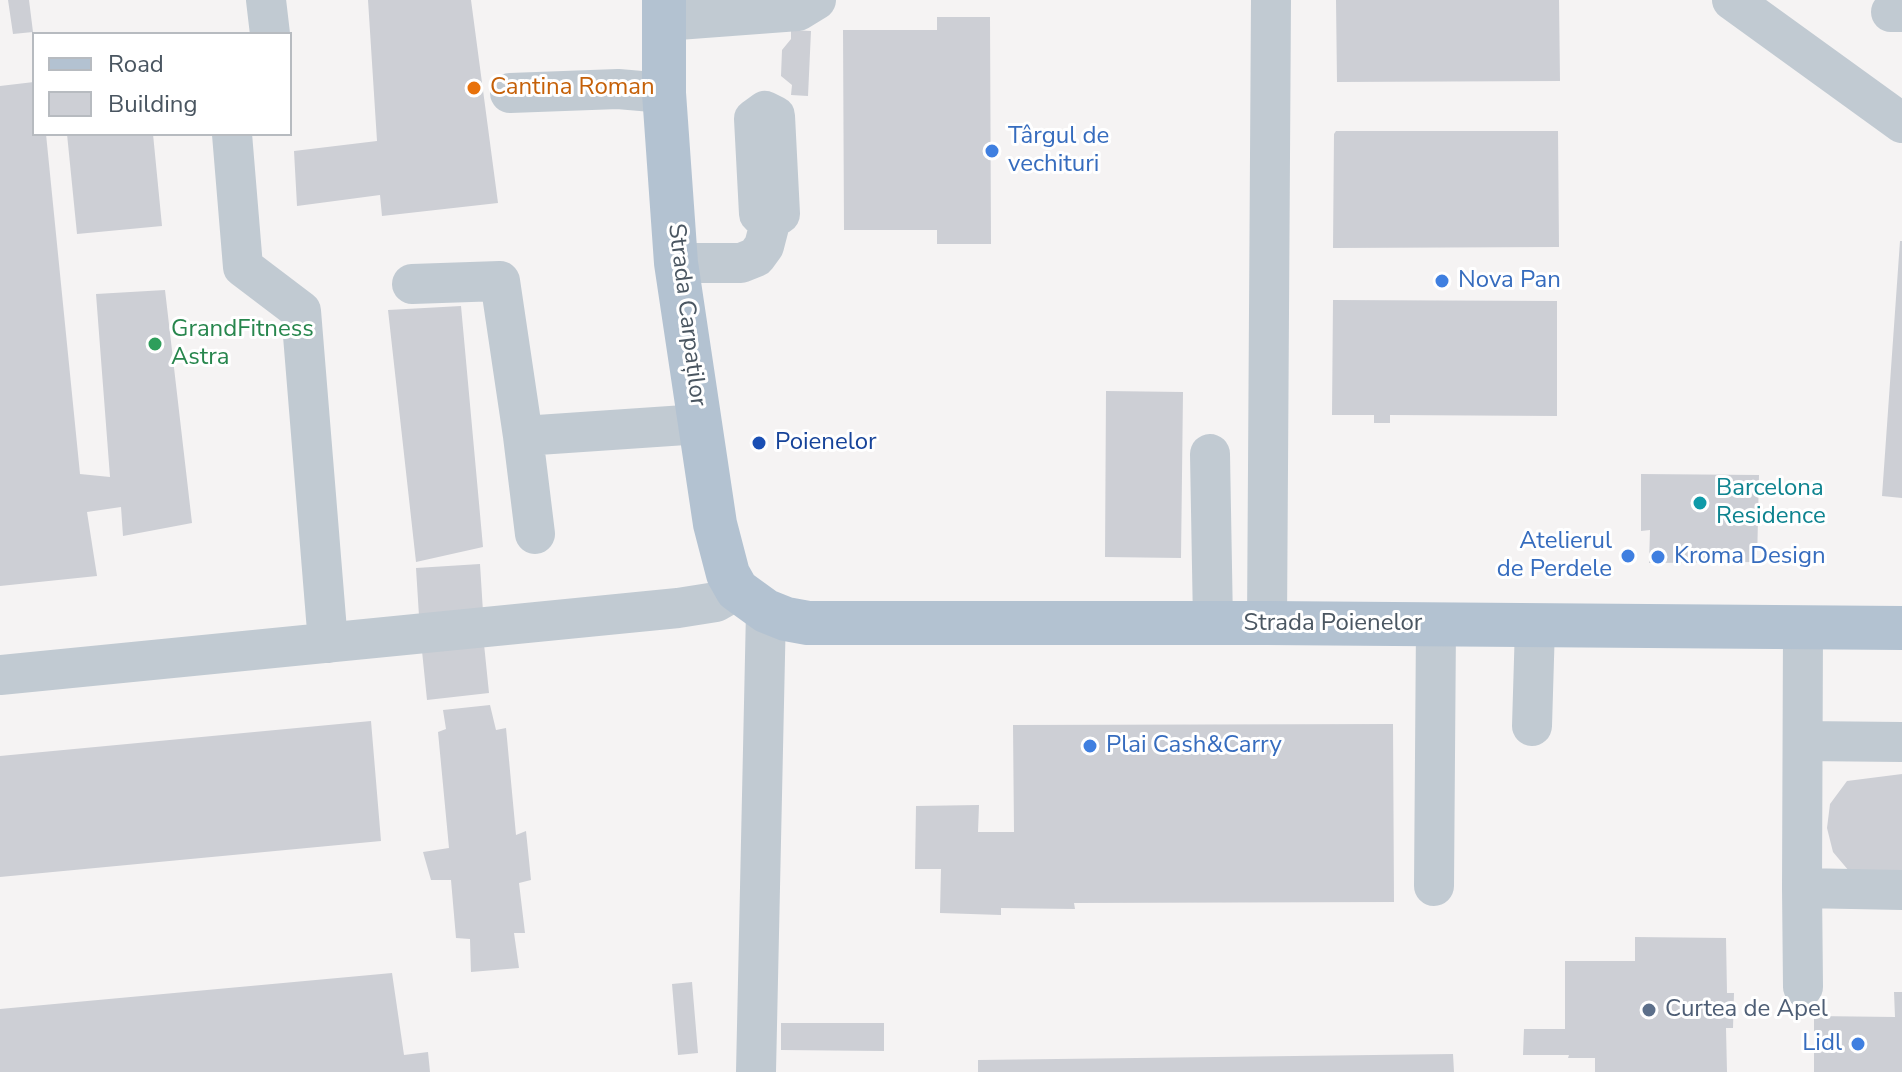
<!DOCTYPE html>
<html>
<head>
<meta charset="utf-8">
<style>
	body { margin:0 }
	#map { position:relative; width:1902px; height:1072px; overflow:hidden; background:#f5f3f3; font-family:"Nunito Sans",sans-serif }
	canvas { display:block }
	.legend { position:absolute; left:32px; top:32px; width:260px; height:104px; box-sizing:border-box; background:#fff; border:2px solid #b7bbc0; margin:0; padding:10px 14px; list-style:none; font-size:24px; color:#4a5661 }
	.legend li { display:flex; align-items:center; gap:16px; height:40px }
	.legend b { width:40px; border:2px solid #b7bbc0 }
</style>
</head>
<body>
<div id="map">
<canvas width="1902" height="1072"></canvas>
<ul class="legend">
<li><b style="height:10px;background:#b3c2d1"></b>Road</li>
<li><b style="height:22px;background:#cdcfd5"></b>Building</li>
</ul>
</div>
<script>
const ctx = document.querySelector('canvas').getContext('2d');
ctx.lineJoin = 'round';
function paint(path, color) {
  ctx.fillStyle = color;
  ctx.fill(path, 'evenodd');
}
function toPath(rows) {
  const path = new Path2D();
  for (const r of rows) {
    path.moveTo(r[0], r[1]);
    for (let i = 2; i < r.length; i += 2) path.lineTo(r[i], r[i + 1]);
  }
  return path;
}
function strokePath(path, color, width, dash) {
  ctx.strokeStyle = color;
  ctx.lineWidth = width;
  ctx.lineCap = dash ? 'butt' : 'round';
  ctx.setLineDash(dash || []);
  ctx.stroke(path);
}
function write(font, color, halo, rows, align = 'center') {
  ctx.font = font + ' "Nunito Sans",sans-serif';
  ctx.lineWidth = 6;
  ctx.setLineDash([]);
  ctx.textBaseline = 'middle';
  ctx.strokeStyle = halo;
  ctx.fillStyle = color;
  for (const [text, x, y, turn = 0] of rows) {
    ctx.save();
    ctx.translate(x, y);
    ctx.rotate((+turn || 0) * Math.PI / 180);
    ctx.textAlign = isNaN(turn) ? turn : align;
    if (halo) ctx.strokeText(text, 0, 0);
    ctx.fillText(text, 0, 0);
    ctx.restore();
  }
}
paint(toPath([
	[8,0,29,0,33,32,13,34],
	[368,0,471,0,498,203,382,216,380,195,297,206,294,151,377,141],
	[1336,0,1559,0,1560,81,1337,82],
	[937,17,990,17,991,244,937,244,937,230,844,230,843,30,937,30],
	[791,30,811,31,808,96,791,95,792,85,781,76,782,50,791,39],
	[34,82,34,134,46,134,80,474,110,477,96,294,165,290,192,523,123,536,121,507,87,512,97,576,0,586,0,86],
	[1336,131,1558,131,1559,247,1333,248,1334,134],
	[67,134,153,134,162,226,77,234],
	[1900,241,1902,241,1902,498,1882,496],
	[1333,300,1557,301,1557,416,1390,415,1390,423,1374,423,1374,415,1332,415],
	[461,306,483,547,416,562,388,310],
	[1106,391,1183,392,1181,558,1105,557],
	[1641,474,1759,475,1757,562,1649,563,1650,530,1641,531],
	[480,564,483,612,419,616,416,568],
	[484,644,489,693,427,700,422,651],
	[490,705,496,730,506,728,516,835,526,831,531,880,519,883,525,933,514,933,519,968,471,972,470,939,456,938,451,880,431,880,423,852,449,848,438,732,446,729,443,710],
	[371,721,381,841,0,877,0,756],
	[1393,724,1394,902,1074,903,1075,909,1001,908,1001,915,940,913,941,869,915,869,916,806,979,805,978,832,1014,832,1013,725],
	[1902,774,1902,872,1849,871,1833,852,1827,828,1830,804,1847,781],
	[1635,937,1726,938,1727,993,1734,993,1733,1028,1726,1028,1727,1072,1595,1072,1595,1058,1568,1058,1569,1055,1523,1055,1524,1029,1565,1029,1565,961,1635,961],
	[392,973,404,1055,428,1052,430,1072,0,1072,0,1009],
	[692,982,698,1053,678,1055,672,984],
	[1894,992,1902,992,1902,1072,1814,1072,1814,1016,1895,1017],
	[781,1023,884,1023,884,1051,781,1050],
	[1453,1054,1454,1072,978,1072,978,1060]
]), '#cdcfd5');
strokePath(toPath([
	[266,0,270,34],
	[1732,0,1902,123],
	[1891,12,1902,12],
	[664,21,798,11,816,0],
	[510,93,618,89,664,93],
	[232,134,243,267,301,311,328,643],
	[676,263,741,263,756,257,764,246,771,219,780,214,775,116,765,111,754,119,759,214,771,219],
	[412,284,500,281,523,436,700,424],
	[523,436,535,534],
	[1210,454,1213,623],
	[1267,623,1271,0],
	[1803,628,1802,888,1902,890],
	[0,675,678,608,716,602,737,590],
	[1532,726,1535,626],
	[1803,741,1902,742],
	[1434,886,1436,625],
	[1802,888,1803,987],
	[756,1072,766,611]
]), '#c1cad2', 40);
strokePath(toPath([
	[664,0,664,93,676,263,715,524,728,574,737,590,766,611,786,619,808,623,1267,623,1902,628]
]), '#b3c2d1', 44);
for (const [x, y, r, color] of [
	[474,88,8,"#e8710a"],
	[992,151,8,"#3f7fe0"],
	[1442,281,8,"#3f7fe0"],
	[155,344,8,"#2e9e5b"],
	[759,443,8,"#1a4fb4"],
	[1700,503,8,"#0f9aa8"],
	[1628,556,8,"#3f7fe0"],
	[1658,557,8,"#3f7fe0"],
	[1090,746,8,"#3f7fe0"],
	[1649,1010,8,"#5c6f8a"],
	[1858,1044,8,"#3f7fe0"]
]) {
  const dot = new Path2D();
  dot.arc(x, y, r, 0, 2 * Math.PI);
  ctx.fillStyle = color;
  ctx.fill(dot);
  strokePath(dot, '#fff', 3);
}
write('24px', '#c56008', '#fff', [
	["Cantina Roman",490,88]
], 'left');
write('24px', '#366cbe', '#fff', [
	["Târgul de",1008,137],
	["vechituri",1008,165],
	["Nova Pan",1458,281],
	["Atelierul",1612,542,"right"],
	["de Perdele",1612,570,"right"],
	["Kroma Design",1674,557],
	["Plai Cash&Carry",1106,746],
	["Lidl",1842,1044,"right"]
], 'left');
write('24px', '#4a5661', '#fff', [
	["Strada Carpaților",686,315,83],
	["Strada Poienelor",1333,624]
]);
write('24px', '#27864d', '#fff', [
	["GrandFitness",171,330],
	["Astra",171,358]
], 'left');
write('24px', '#164399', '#fff', [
	["Poienelor",775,443]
], 'left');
write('24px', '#0d838f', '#fff', [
	["Barcelona",1716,489],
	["Residence",1716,517]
], 'left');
write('24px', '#4e5e75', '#fff', [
	["Curtea de Apel",1665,1010]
], 'left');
</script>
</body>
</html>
